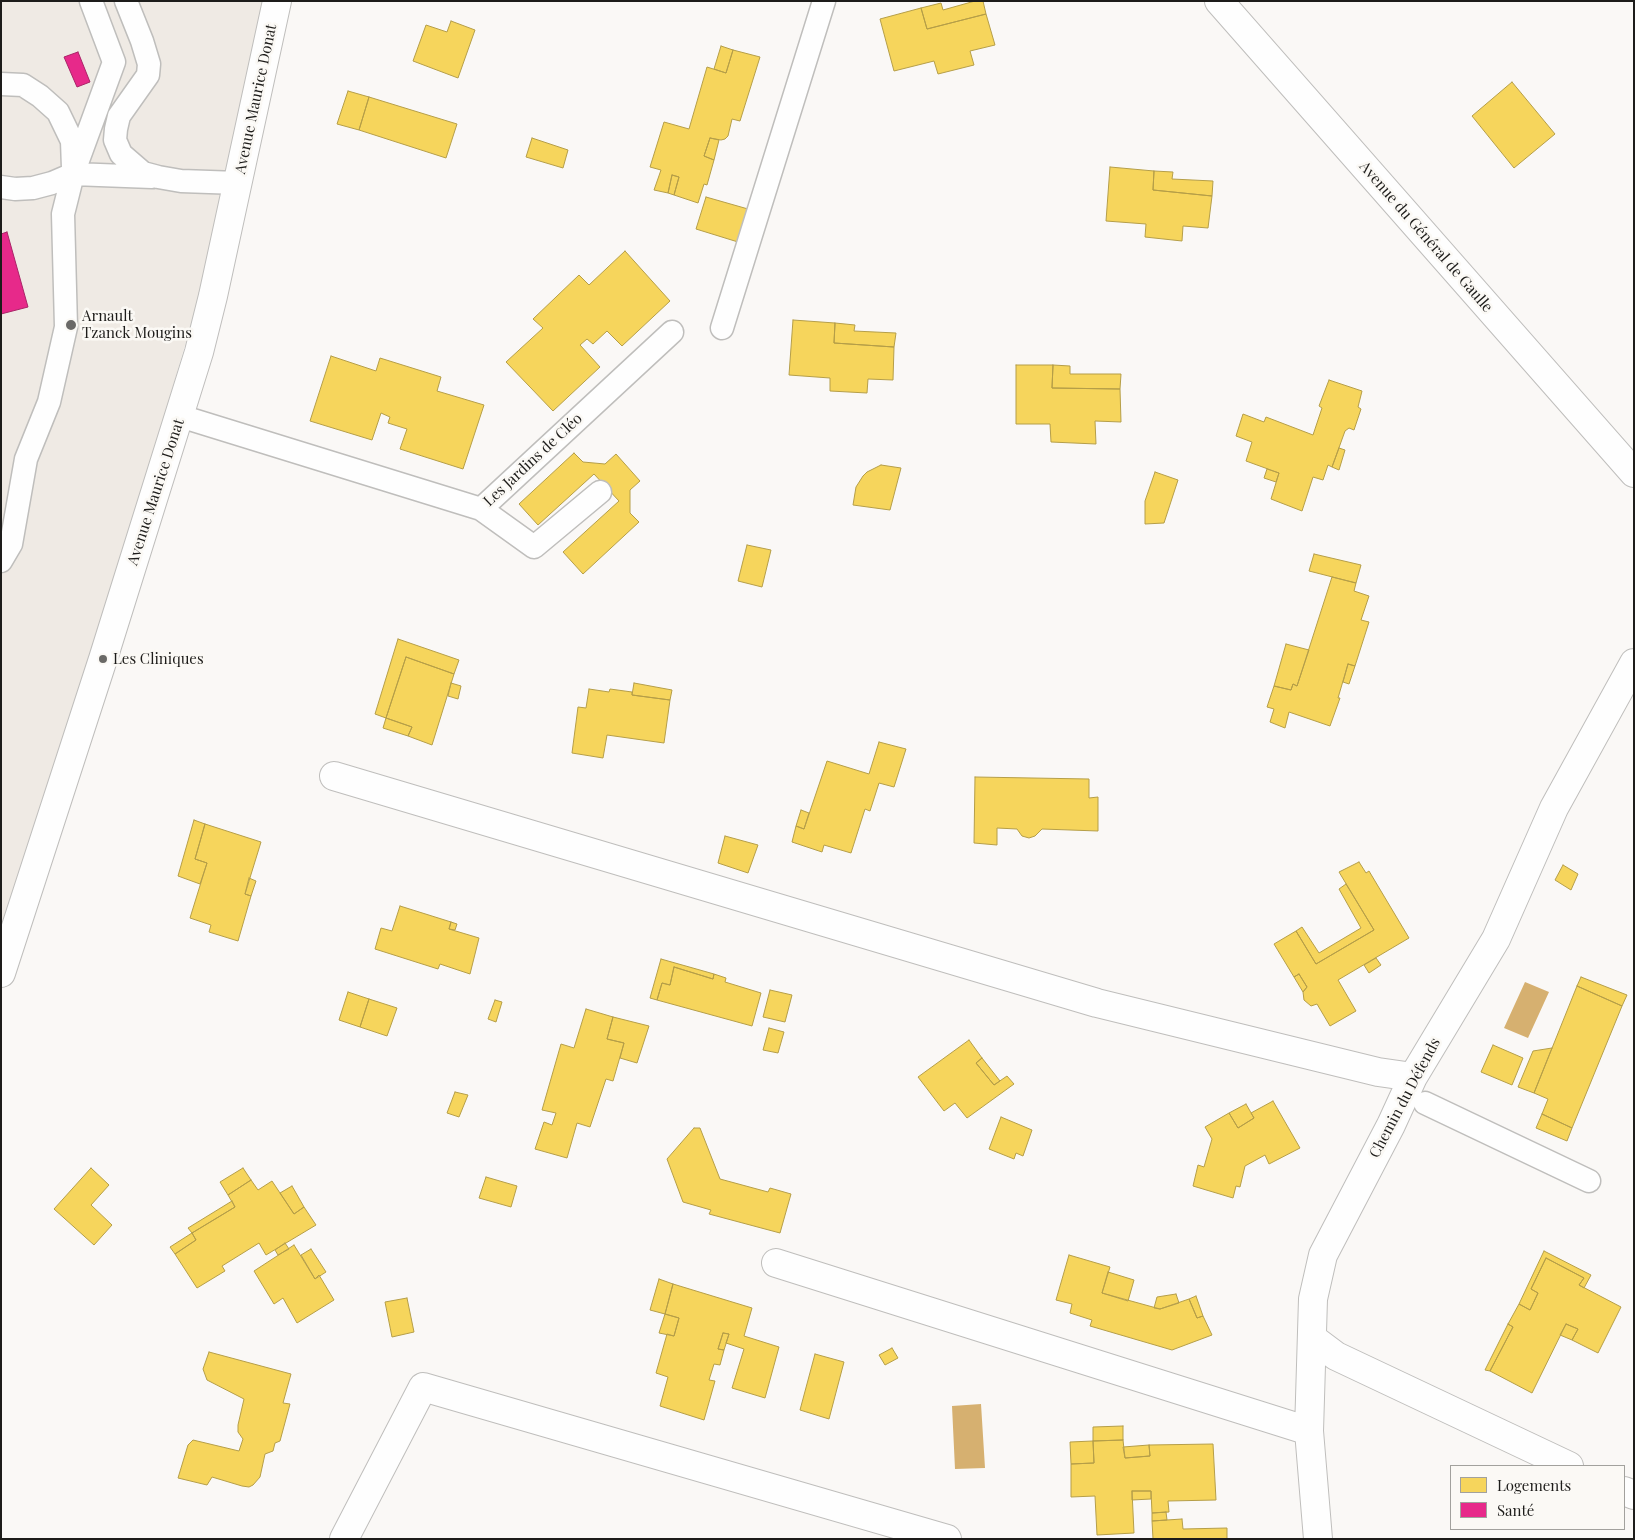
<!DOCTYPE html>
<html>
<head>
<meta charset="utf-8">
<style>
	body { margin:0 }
	#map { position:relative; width:1635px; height:1540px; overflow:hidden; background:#faf8f6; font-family:"Playfair Display",serif }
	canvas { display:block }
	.frame { position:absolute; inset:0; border:2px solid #1d1c1a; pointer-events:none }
	.legend { position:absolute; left:1450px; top:1465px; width:175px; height:65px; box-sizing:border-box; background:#fbf9f5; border:1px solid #a2a19d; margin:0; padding:6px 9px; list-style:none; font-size:15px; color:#1d1c1a }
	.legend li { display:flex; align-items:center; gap:10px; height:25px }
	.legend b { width:25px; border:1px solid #a2a19d }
</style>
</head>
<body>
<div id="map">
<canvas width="1635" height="1540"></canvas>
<div class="frame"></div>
<ul class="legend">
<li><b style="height:14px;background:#f6d55c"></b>Logements</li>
<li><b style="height:14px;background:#e7298a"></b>Santé</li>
</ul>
</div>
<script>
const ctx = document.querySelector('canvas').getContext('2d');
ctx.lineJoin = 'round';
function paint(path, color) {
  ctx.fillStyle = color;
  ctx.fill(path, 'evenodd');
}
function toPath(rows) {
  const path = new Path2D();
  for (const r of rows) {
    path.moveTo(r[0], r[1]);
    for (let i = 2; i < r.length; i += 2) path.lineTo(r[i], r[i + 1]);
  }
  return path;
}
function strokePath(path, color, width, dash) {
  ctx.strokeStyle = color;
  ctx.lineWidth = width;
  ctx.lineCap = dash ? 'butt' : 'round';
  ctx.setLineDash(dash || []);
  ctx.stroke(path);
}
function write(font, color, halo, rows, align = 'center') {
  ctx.font = font + ' "Playfair Display",serif';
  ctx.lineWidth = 5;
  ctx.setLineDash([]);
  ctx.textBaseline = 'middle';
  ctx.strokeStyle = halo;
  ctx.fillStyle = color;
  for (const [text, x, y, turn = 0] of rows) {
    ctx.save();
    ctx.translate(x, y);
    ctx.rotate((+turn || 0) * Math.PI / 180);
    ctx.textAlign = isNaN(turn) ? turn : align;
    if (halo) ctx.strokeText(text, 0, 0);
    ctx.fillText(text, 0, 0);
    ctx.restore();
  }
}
paint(toPath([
	[1,1,286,1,1,972]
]), '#efeae4');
paint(toPath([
	[1525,982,1549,992,1528,1038,1504,1028],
	[981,1404,985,1468,955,1469,952,1406]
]), '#d6b070');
const homes = toPath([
	[975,1,983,1,986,14,927,29,921,8,941,3,943,10,975,1],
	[921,8,927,29,986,14,995,45,970,51,974,65,938,74,934,61,894,71,880,19,921,8],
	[451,21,475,30,458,78,413,61,426,25,447,32,451,21],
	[721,46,733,50,726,73,714,69,721,46],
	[733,50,760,57,740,121,732,119,728,136,725,139,721,140,710,138,704,156,714,160,707,185,704,184,698,203,674,195,679,177,672,175,668,193,654,190,661,170,650,167,664,122,689,129,707,67,726,73,733,50],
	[1512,82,1555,134,1514,168,1472,116,1512,82],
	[348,91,369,97,359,130,337,124,348,91],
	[369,97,457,124,446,158,359,130,369,97],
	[532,138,568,150,563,168,526,157,532,138],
	[710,138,719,140,714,160,704,156,710,138],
	[1110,167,1154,171,1153,190,1212,196,1208,228,1183,226,1182,241,1145,237,1146,224,1106,221,1110,167],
	[1154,171,1173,172,1172,179,1213,181,1212,196,1153,190,1154,171],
	[672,175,679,177,674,195,668,193,672,175],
	[706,197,748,209,738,242,696,229,706,197],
	[625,251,670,301,622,346,607,331,593,344,587,339,580,345,600,367,553,411,506,362,543,328,533,319,579,275,589,285,625,251],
	[793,320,835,323,834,343,894,347,893,380,868,379,867,393,830,391,830,378,789,375,793,320],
	[835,323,855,325,854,331,896,333,894,347,834,343,835,323],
	[331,356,376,371,380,358,441,377,437,391,484,405,463,469,400,449,407,429,388,423,390,417,381,413,372,440,310,421,331,356],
	[1016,365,1053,365,1052,388,1120,389,1121,422,1095,421,1096,444,1051,442,1050,424,1016,424,1016,365],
	[1053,365,1070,366,1070,374,1121,374,1120,389,1052,388,1053,365],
	[1329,380,1362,391,1358,407,1361,409,1354,430,1349,428,1345,431,1332,467,1328,465,1323,480,1313,477,1302,511,1271,499,1279,473,1246,461,1252,442,1236,436,1243,414,1264,422,1266,417,1313,435,1322,408,1319,406,1329,380],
	[1339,448,1345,450,1339,470,1332,467,1339,448],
	[574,453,583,462,605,464,616,454,640,481,630,490,630,513,639,522,583,574,563,552,619,501,594,474,538,525,519,504,574,453],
	[881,465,901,468,890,510,853,505,856,487,863,476,867,472,881,465],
	[1267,469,1279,473,1276,482,1264,478,1267,469],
	[1155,472,1178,480,1164,523,1145,524,1145,501,1155,472],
	[747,545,771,550,762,587,738,581,747,545],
	[1314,554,1361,565,1356,583,1309,571,1314,554],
	[1332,577,1356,583,1354,591,1369,596,1361,620,1369,622,1355,666,1348,664,1338,698,1340,698,1330,726,1289,712,1285,728,1270,722,1274,709,1267,707,1274,686,1291,690,1293,684,1297,686,1332,577],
	[398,639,459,660,454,674,406,657,386,718,375,714,398,639],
	[1286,644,1309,650,1297,686,1293,684,1291,690,1274,686,1286,644],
	[406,657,454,674,432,745,408,736,412,727,386,718,406,657],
	[1348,664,1355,666,1349,684,1343,682,1348,664],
	[451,683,461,686,458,699,448,696,451,683],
	[634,683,672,690,670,700,632,695,634,683],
	[589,689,609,692,610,689,632,692,632,695,670,700,664,743,607,735,603,758,572,753,578,707,586,708,589,689],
	[386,718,412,727,408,736,383,728,386,718],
	[879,742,906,749,894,787,879,783,870,811,865,809,851,853,824,845,822,852,792,842,796,826,804,829,827,761,869,774,879,742],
	[975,777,1089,779,1089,798,1098,797,1098,831,1042,829,1035,836,1029,838,1022,836,1017,829,997,828,997,845,974,843,975,777],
	[801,810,809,813,804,829,796,826,801,810],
	[194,820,205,824,195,859,207,863,200,884,178,876,194,820],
	[205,824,261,842,245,894,251,896,238,941,209,932,211,925,190,918,207,863,195,859,205,824],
	[725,836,758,845,748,873,718,863,725,836],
	[1359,862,1366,873,1369,871,1409,938,1338,980,1356,1011,1330,1026,1317,1004,1311,1006,1304,1000,1303,992,1307,987,1299,974,1294,977,1274,944,1296,931,1316,964,1374,930,1339,872,1359,862],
	[1563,865,1578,874,1571,890,1555,880,1563,865],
	[249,878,256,881,251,896,245,894,249,878],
	[1346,884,1374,930,1316,964,1296,931,1302,927,1319,953,1361,928,1339,889,1346,884],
	[400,906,451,922,449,929,479,938,470,974,440,964,438,969,375,949,381,928,392,931,400,906],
	[451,922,457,924,455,930,449,929,451,922],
	[1376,958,1381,965,1369,973,1364,965,1376,958],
	[661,959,714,974,713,979,674,967,670,985,662,983,657,1000,650,998,661,959],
	[674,967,713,979,714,974,726,978,725,982,761,993,752,1026,657,1000,662,983,670,985,674,967],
	[1299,974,1307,987,1303,992,1294,977,1299,974],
	[1581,977,1627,995,1622,1006,1577,986,1581,977],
	[1577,986,1622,1006,1572,1128,1542,1114,1548,1099,1534,1093,1577,986],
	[770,990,792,995,785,1022,763,1017,770,990],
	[348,992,369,999,360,1027,339,1020,348,992],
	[369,999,397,1008,387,1036,360,1027,369,999],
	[495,1000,502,1002,496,1022,488,1019,495,1000],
	[586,1009,613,1017,607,1039,624,1043,613,1081,606,1079,590,1127,577,1123,567,1158,535,1149,544,1122,552,1125,556,1113,542,1110,561,1044,574,1048,586,1009],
	[613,1017,649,1026,637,1063,620,1058,624,1043,607,1039,613,1017],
	[769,1028,784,1032,778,1053,763,1050,769,1028],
	[969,1040,982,1058,976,1063,994,1085,1007,1076,1014,1084,967,1118,955,1103,944,1111,918,1077,969,1040],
	[1493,1045,1523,1058,1512,1085,1481,1072,1493,1045],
	[1552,1048,1534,1093,1518,1087,1533,1051,1552,1048],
	[982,1058,1000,1081,994,1085,976,1063,982,1058],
	[455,1092,468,1095,459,1117,447,1113,455,1092],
	[1273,1101,1300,1148,1269,1164,1265,1155,1245,1166,1240,1187,1236,1186,1233,1198,1193,1186,1198,1165,1204,1167,1212,1139,1205,1127,1229,1113,1238,1128,1254,1118,1251,1113,1273,1101],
	[1246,1104,1254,1118,1238,1128,1229,1113,1246,1104],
	[1542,1114,1572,1128,1567,1141,1536,1128,1542,1114],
	[1001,1117,1032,1130,1023,1156,1016,1153,1014,1159,989,1149,1001,1117],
	[694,1128,700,1128,720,1179,768,1192,770,1188,791,1194,780,1233,709,1214,711,1210,683,1202,667,1159,694,1128],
	[91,1168,109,1185,91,1205,112,1225,94,1245,54,1209,91,1168],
	[243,1168,251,1180,228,1195,220,1182,243,1168],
	[486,1177,517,1186,511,1207,479,1198,486,1177],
	[251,1180,258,1190,272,1181,294,1214,304,1207,316,1225,266,1255,259,1243,222,1266,225,1271,197,1288,175,1254,196,1240,192,1233,235,1207,228,1195,251,1180],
	[292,1186,304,1207,294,1214,280,1193,292,1186],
	[232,1201,235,1207,192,1233,188,1228,232,1201],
	[192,1233,196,1240,175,1254,170,1247,192,1233],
	[285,1243,289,1249,278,1255,275,1250,285,1243],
	[294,1245,315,1279,319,1275,334,1300,297,1323,283,1298,274,1304,254,1271,294,1245],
	[311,1249,326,1272,315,1279,301,1255,311,1249],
	[1544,1251,1591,1275,1584,1288,1579,1285,1584,1278,1546,1258,1531,1289,1538,1293,1530,1310,1519,1304,1544,1251],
	[1069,1255,1110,1267,1102,1293,1160,1309,1189,1299,1197,1318,1203,1316,1212,1335,1172,1350,1090,1326,1092,1320,1070,1313,1072,1304,1056,1300,1069,1255],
	[1546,1258,1584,1278,1579,1285,1621,1307,1598,1353,1572,1340,1578,1329,1566,1324,1532,1393,1490,1371,1513,1327,1508,1324,1519,1304,1530,1310,1538,1293,1531,1289,1546,1258],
	[1108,1272,1134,1280,1128,1301,1102,1293,1108,1272],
	[659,1279,673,1284,665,1314,650,1310,659,1279],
	[673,1284,752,1308,744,1336,779,1347,765,1398,732,1388,744,1349,726,1343,729,1334,723,1333,718,1349,724,1350,720,1365,714,1364,709,1380,715,1381,704,1420,660,1406,668,1377,656,1373,667,1334,674,1336,679,1318,665,1314,673,1284],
	[1176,1294,1179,1303,1160,1309,1154,1308,1157,1297,1176,1294],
	[1196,1296,1203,1316,1197,1318,1189,1299,1196,1296],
	[407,1298,414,1332,392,1337,385,1302,407,1298],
	[665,1314,679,1318,674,1336,659,1333,665,1314],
	[1508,1324,1513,1327,1490,1371,1485,1370,1508,1324],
	[1566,1324,1578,1329,1572,1340,1560,1335,1566,1324],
	[723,1333,729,1334,724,1350,718,1349,723,1333],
	[892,1348,898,1358,885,1365,879,1355,892,1348],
	[209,1352,291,1374,283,1403,290,1404,280,1441,275,1443,273,1451,265,1454,260,1477,253,1485,249,1487,242,1486,212,1477,207,1485,178,1478,188,1445,193,1440,239,1451,243,1439,238,1432,238,1425,244,1399,207,1380,203,1369,209,1352],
	[815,1354,844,1362,829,1419,800,1410,815,1354],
	[1123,1426,1123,1440,1093,1441,1093,1427,1123,1426],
	[1123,1440,1125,1458,1150,1456,1149,1445,1213,1444,1216,1500,1168,1501,1169,1512,1152,1513,1151,1491,1132,1491,1134,1533,1097,1535,1095,1496,1071,1497,1071,1464,1094,1463,1093,1441,1123,1440],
	[1093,1441,1094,1463,1071,1464,1070,1442,1093,1441],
	[1149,1445,1150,1456,1125,1458,1123,1447,1149,1445],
	[1132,1491,1151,1491,1151,1499,1132,1500,1132,1491],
	[1166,1512,1167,1520,1152,1521,1152,1513,1166,1512],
	[1182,1519,1183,1529,1227,1528,1227,1539,1153,1539,1152,1521,1182,1519]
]);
paint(homes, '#f6d55c');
strokePath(homes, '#b59e48', 1);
const health = toPath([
	[78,52,90,82,77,87,64,57,78,52],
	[7,232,28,307,1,314,1,234,7,232]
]);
paint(health, '#e7298a');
strokePath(health, '#aa2568', 1);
const lane = toPath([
	[126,1,142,41,149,64,148,75,119,116,116,129,115,140,121,154,143,173,158,177,181,181,238,183],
	[1,84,23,85,40,96,58,112,72,141,73,168],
	[1,187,15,189,33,188,52,183,73,174,152,177],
	[722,328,824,1],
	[180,416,481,509,672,332],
	[481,509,534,547,600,492],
	[1,561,11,544,26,459,49,402,66,327,63,214,73,174,114,62,91,1],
	[1425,1103,1589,1181]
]);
const street = toPath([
	[334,776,1097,1003,1378,1072,1413,1077],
	[776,1263,1309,1431],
	[1312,1338,1336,1356,1569,1466],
	[1624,1491,1634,1495],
	[344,1539,423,1387,947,1539],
	[1318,1539,1309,1431,1313,1299,1323,1255,1391,1125,1413,1077,1496,939,1554,808,1634,663]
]);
const secondary = toPath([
	[1219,1,1634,473],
	[1,973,103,659,199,352,213,296,277,1]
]);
strokePath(lane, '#bfbebc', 25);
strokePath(street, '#bfbebc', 30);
strokePath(secondary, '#bfbebc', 30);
strokePath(lane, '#fefefe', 22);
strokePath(street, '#fefefe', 28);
strokePath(secondary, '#fefefe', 28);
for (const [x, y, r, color] of [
	[71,325,6,"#6a6967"],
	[103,659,5,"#6a6967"]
]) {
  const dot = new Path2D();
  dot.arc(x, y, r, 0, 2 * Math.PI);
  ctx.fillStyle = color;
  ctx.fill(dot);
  strokePath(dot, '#fbf9f5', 2);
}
write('15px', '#1d1c1a', '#fbf9f5', [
	["Avenue Maurice Donat",256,99,-78],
	["Avenue du Général de Gaulle",1426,237,49],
	["Les Jardins de Cléo",533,460,-43],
	["Avenue Maurice Donat",156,492,-72],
	["Chemin du Défends",1405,1098,-62]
]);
write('15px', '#1d1c1a', '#fbf9f5', [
	["Arnault",82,316],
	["Tzanck Mougins",82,333],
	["Les Cliniques",113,659]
], 'left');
</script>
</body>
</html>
